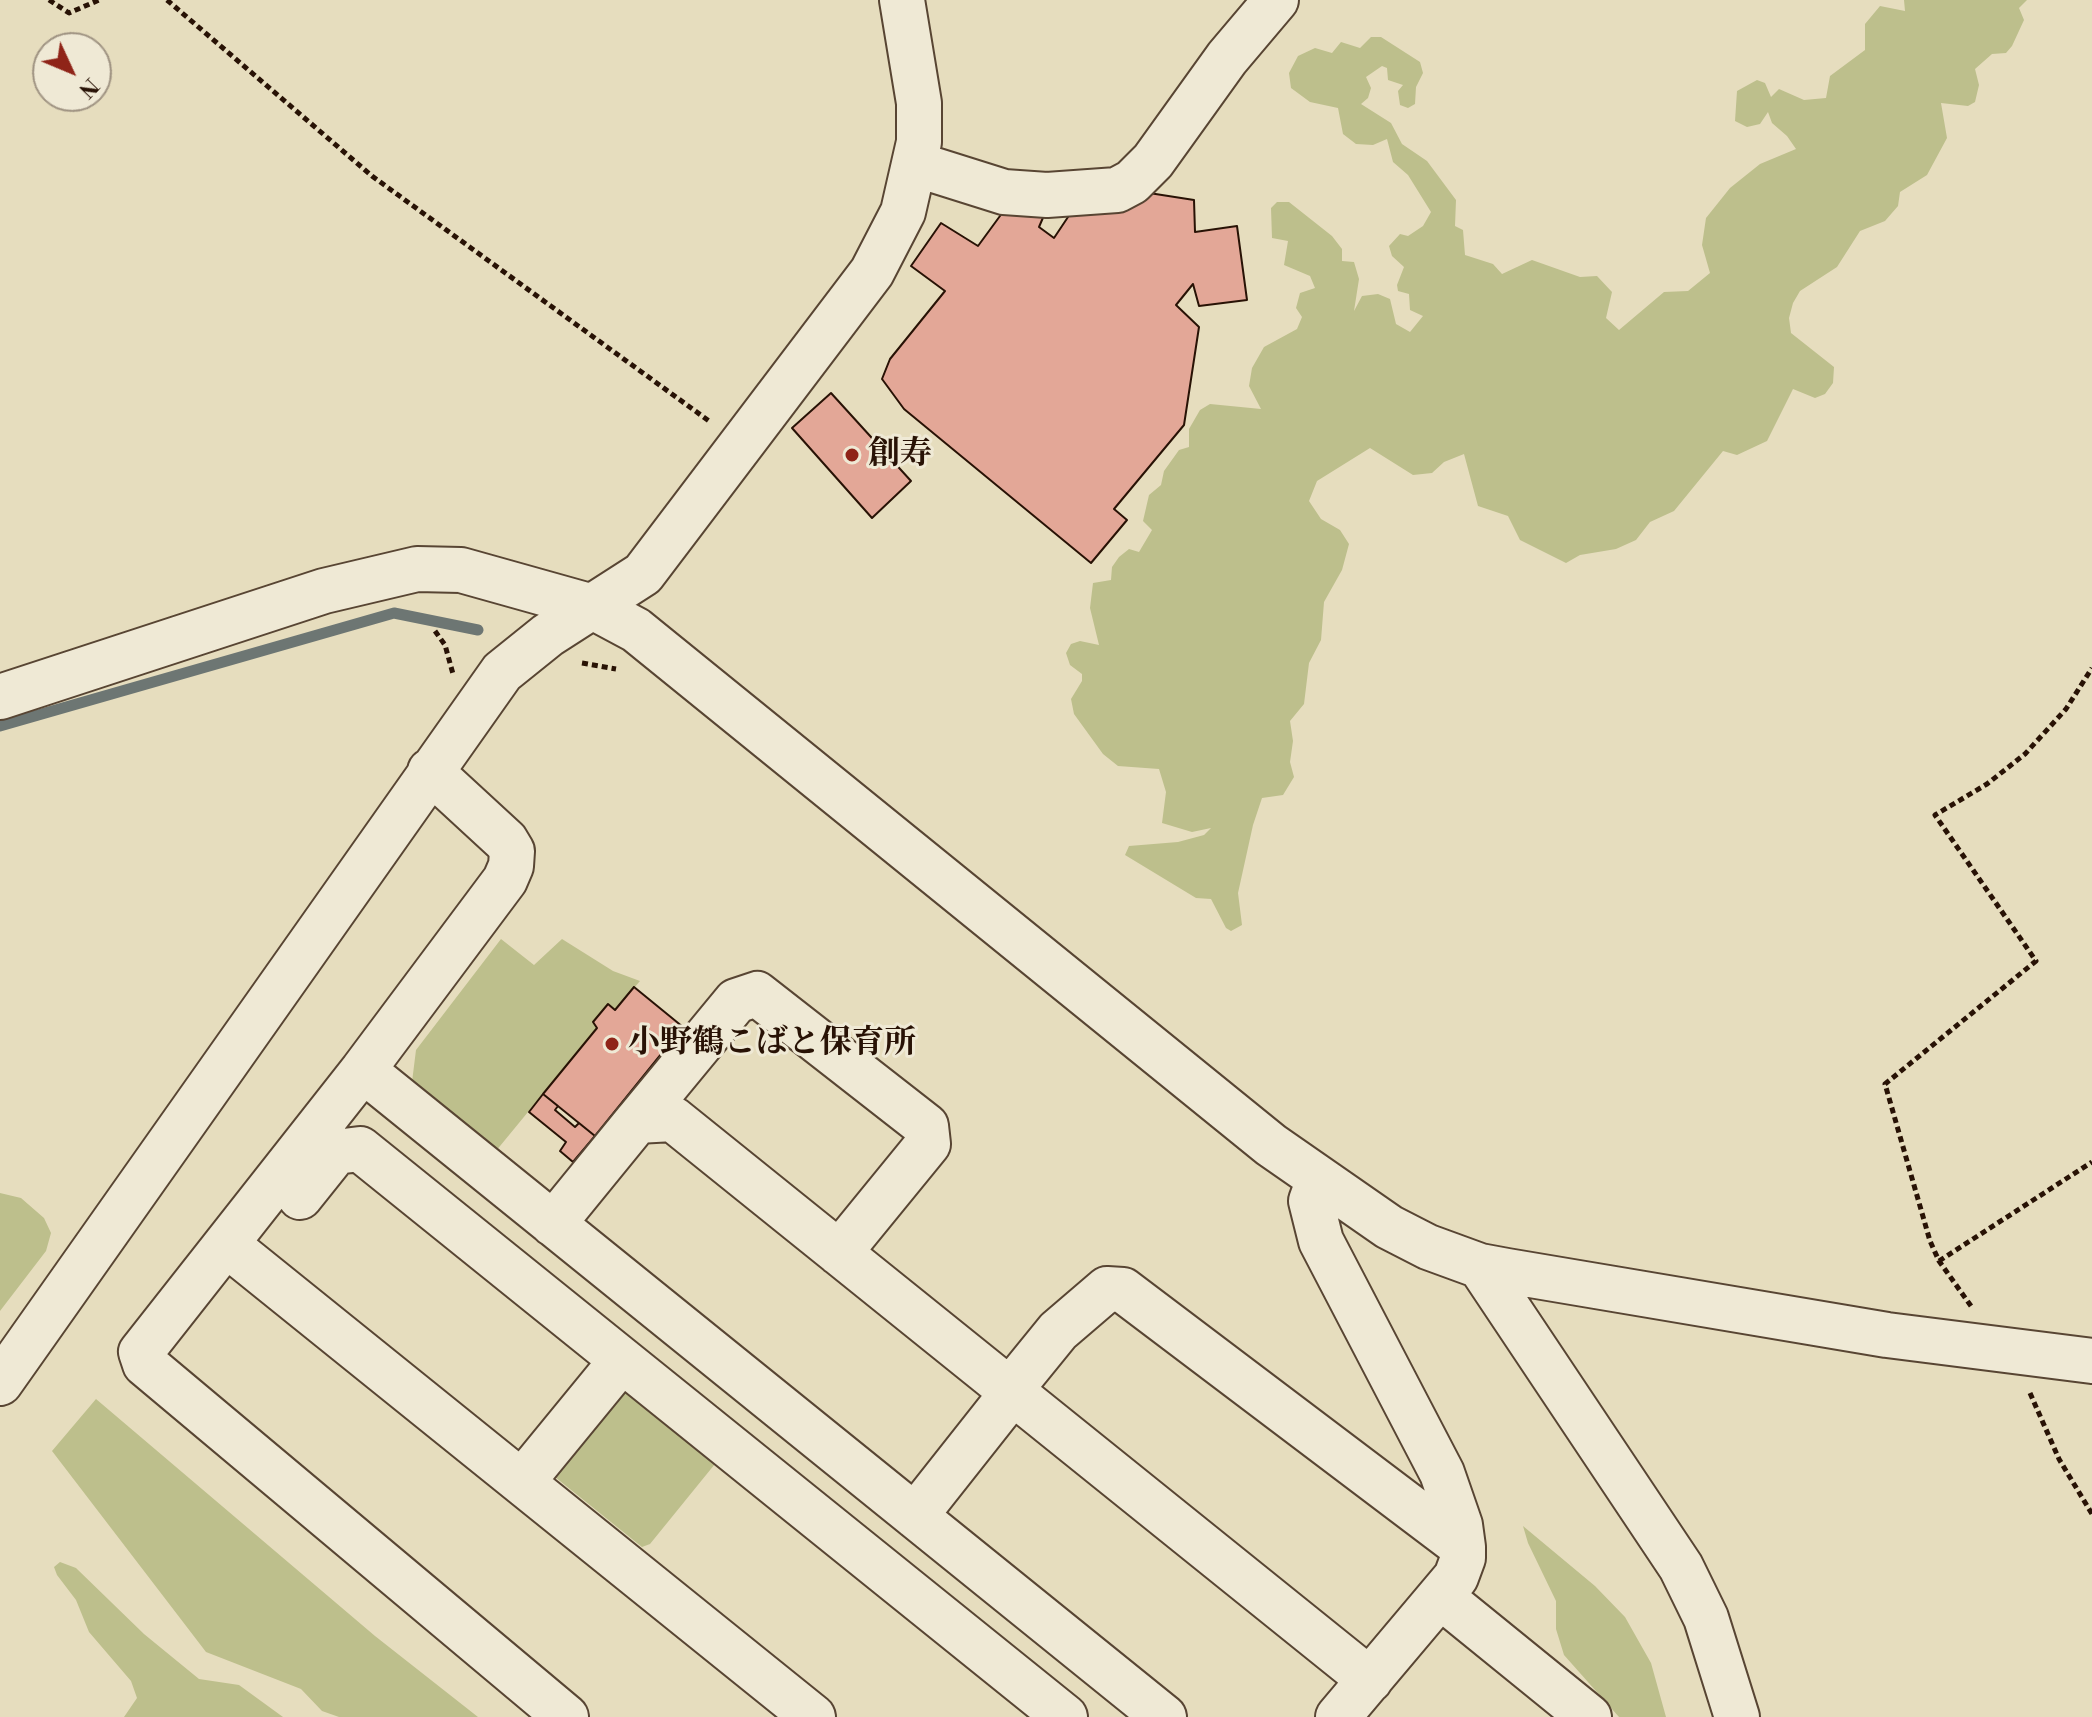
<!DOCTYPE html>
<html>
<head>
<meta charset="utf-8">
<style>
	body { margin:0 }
	#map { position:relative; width:2092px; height:1717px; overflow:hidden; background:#e6ddbe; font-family:"Libre Bodoni",serif }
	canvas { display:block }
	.north { position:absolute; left:32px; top:32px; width:80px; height:80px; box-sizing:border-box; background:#efe9d5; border:2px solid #9f9382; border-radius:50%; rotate:134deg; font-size:22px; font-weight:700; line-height:32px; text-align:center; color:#281205 }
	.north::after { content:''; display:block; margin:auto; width:28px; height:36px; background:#8f2418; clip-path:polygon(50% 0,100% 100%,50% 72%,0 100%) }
</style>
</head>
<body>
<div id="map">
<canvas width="2092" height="1717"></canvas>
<div class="north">N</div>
</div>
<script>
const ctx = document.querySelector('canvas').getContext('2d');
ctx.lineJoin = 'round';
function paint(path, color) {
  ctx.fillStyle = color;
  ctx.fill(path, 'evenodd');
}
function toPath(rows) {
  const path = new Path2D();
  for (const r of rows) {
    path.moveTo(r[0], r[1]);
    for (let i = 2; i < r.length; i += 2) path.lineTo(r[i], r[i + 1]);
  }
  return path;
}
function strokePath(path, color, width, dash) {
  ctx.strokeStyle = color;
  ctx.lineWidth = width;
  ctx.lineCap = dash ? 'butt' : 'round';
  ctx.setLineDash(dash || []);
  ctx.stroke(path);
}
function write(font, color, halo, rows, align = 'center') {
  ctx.font = font + ' "Libre Bodoni","Noto Serif JP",serif';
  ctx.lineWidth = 6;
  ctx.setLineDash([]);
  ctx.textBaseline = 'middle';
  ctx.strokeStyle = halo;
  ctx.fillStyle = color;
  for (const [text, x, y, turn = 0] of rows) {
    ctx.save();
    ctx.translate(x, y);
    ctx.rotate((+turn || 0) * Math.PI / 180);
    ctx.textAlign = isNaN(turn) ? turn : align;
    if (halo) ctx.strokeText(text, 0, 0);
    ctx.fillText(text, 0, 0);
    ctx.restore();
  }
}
paint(toPath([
	[1904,0,2027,0,2019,8,2024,20,2012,46,2006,53,1992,54,1975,69,1979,85,1975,102,1968,106,1941,103,1947,138,1927,175,1900,192,1898,206,1885,221,1860,231,1837,267,1800,291,1793,303,1789,318,1791,333,1834,367,1833,383,1825,394,1815,398,1793,389,1767,441,1737,455,1723,451,1674,511,1650,522,1636,540,1616,549,1580,555,1566,563,1520,540,1508,516,1478,506,1464,454,1444,462,1432,473,1413,475,1370,448,1317,481,1309,501,1321,519,1340,530,1349,544,1342,570,1324,602,1321,640,1309,663,1304,704,1290,721,1293,741,1290,762,1294,777,1283,795,1262,798,1253,825,1238,893,1242,925,1231,931,1226,928,1211,899,1196,898,1125,855,1129,846,1178,842,1204,835,1211,828,1192,832,1162,823,1166,792,1159,769,1118,766,1103,754,1074,714,1071,699,1082,681,1082,674,1070,665,1066,653,1071,644,1080,641,1099,645,1090,608,1093,583,1111,580,1112,567,1119,557,1129,549,1139,552,1152,530,1143,521,1149,495,1161,485,1164,471,1179,450,1189,447,1189,429,1200,410,1210,404,1261,409,1249,386,1252,368,1264,347,1297,329,1302,317,1296,308,1300,293,1315,288,1310,276,1284,265,1288,241,1272,238,1271,208,1277,202,1289,202,1332,236,1342,249,1342,261,1354,262,1359,279,1354,311,1362,296,1378,294,1390,299,1396,324,1410,332,1423,316,1410,310,1409,294,1398,291,1397,285,1404,267,1392,256,1389,246,1400,234,1408,236,1423,226,1431,212,1408,175,1393,162,1387,139,1373,145,1356,144,1343,134,1338,108,1310,102,1291,88,1289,73,1298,56,1315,48,1332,53,1341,42,1360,48,1371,37,1381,37,1420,62,1423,73,1416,87,1415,104,1408,108,1400,105,1398,91,1403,85,1388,80,1387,68,1382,66,1366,77,1371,88,1368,98,1361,104,1391,123,1402,144,1427,161,1456,200,1455,226,1463,230,1465,255,1493,264,1502,274,1532,260,1580,277,1597,276,1612,292,1606,318,1619,330,1664,292,1688,291,1710,273,1702,245,1706,218,1730,188,1760,164,1796,149,1787,136,1772,123,1768,112,1760,124,1747,127,1735,121,1737,91,1757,80,1765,83,1771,97,1779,89,1804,100,1826,98,1830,76,1865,50,1865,24,1880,6,1905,11],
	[501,939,534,965,562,939,613,971,640,981,615,1010,608,1004,593,1022,597,1028,491,1157,412,1082,416,1050],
	[0,1193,21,1198,44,1218,51,1233,46,1251,0,1311],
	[634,1384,719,1459,650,1544,642,1547,555,1477,553,1461,614,1387],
	[96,1399,375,1636,478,1717,339,1717,322,1711,301,1689,206,1652,52,1451],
	[1523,1526,1595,1586,1625,1617,1651,1663,1666,1717,1619,1717,1564,1655,1556,1629,1556,1601,1528,1543],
	[60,1562,76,1568,144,1634,199,1679,239,1685,283,1717,124,1717,137,1698,131,1681,89,1632,76,1600,57,1575,54,1567]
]), '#bdbf8c');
strokePath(toPath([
	[0,726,394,613,478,630]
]), '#6d7673', 11);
const building = toPath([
	[1085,183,1194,200,1195,232,1237,226,1247,300,1199,306,1193,284,1176,305,1199,327,1184,425,1114,509,1127,520,1091,563,904,409,882,379,890,359,945,291,911,266,941,223,978,246,1019,190,1045,213,1039,227,1054,238,1076,205,1085,183],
	[831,393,911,481,872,518,792,428,831,393],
	[634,987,683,1027,595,1136,579,1123,575,1127,555,1110,558,1106,543,1094,597,1028,593,1022,608,1004,615,1010,634,987],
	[543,1094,595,1136,573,1162,560,1151,566,1142,529,1112,543,1094]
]);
paint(building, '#e3a797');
strokePath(building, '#281205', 2);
const minor = toPath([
	[915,164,1004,192,1047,195,1117,190,1132,182,1153,161,1227,58,1276,0],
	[0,697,324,591,417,569,461,570,593,607,636,630,1271,1145,1389,1227,1428,1247,1480,1266,1507,1271,1887,1335,2092,1361],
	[363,1070,505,880,511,866,512,851,506,841,430,771],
	[637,1121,736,1001,757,994,926,1126,928,1144,839,1253],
	[1319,1179,1311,1201,1321,1241,1442,1473,1460,1525,1463,1547,1463,1558,1456,1577,1338,1717],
	[300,1197,336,1152,360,1149,1065,1717],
	[553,1224,637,1121,673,1119,1370,1680],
	[226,1244,813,1717],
	[1480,1266,1681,1567,1706,1618,1737,1717],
	[0,1383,502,672,548,635,643,574,872,272,903,212,919,142,919,103,902,0],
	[1010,1390,1058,1331,1107,1289,1123,1290,1463,1547],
	[522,1482,622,1360],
	[915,1516,1013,1392],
	[1440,1596,1589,1717],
	[566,1717,145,1364,141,1352,363,1070,1164,1717]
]);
strokePath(minor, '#584533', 48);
strokePath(toPath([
	[49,0,69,13,99,0],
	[167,0,372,176,709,421],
	[435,631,445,645,453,674],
	[582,663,616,669],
	[1939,1261,2092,1162],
	[1971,1306,1939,1261,1930,1241,1885,1084,2036,961,1935,815,1987,784,2025,754,2066,709,2092,668],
	[2030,1393,2059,1459,2092,1514]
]), '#281205', 5, [6, 4]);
strokePath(minor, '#efe9d5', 44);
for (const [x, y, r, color] of [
	[852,455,8,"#8f2418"],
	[612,1044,8,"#8f2418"]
]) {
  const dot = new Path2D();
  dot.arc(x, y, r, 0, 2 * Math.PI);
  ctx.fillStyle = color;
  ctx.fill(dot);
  strokePath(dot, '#efe9d5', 3);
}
write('bold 32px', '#281205', '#efe9d5', [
	["創寿",868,455],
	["小野鶴こばと保育所",628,1044]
], 'left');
</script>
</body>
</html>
